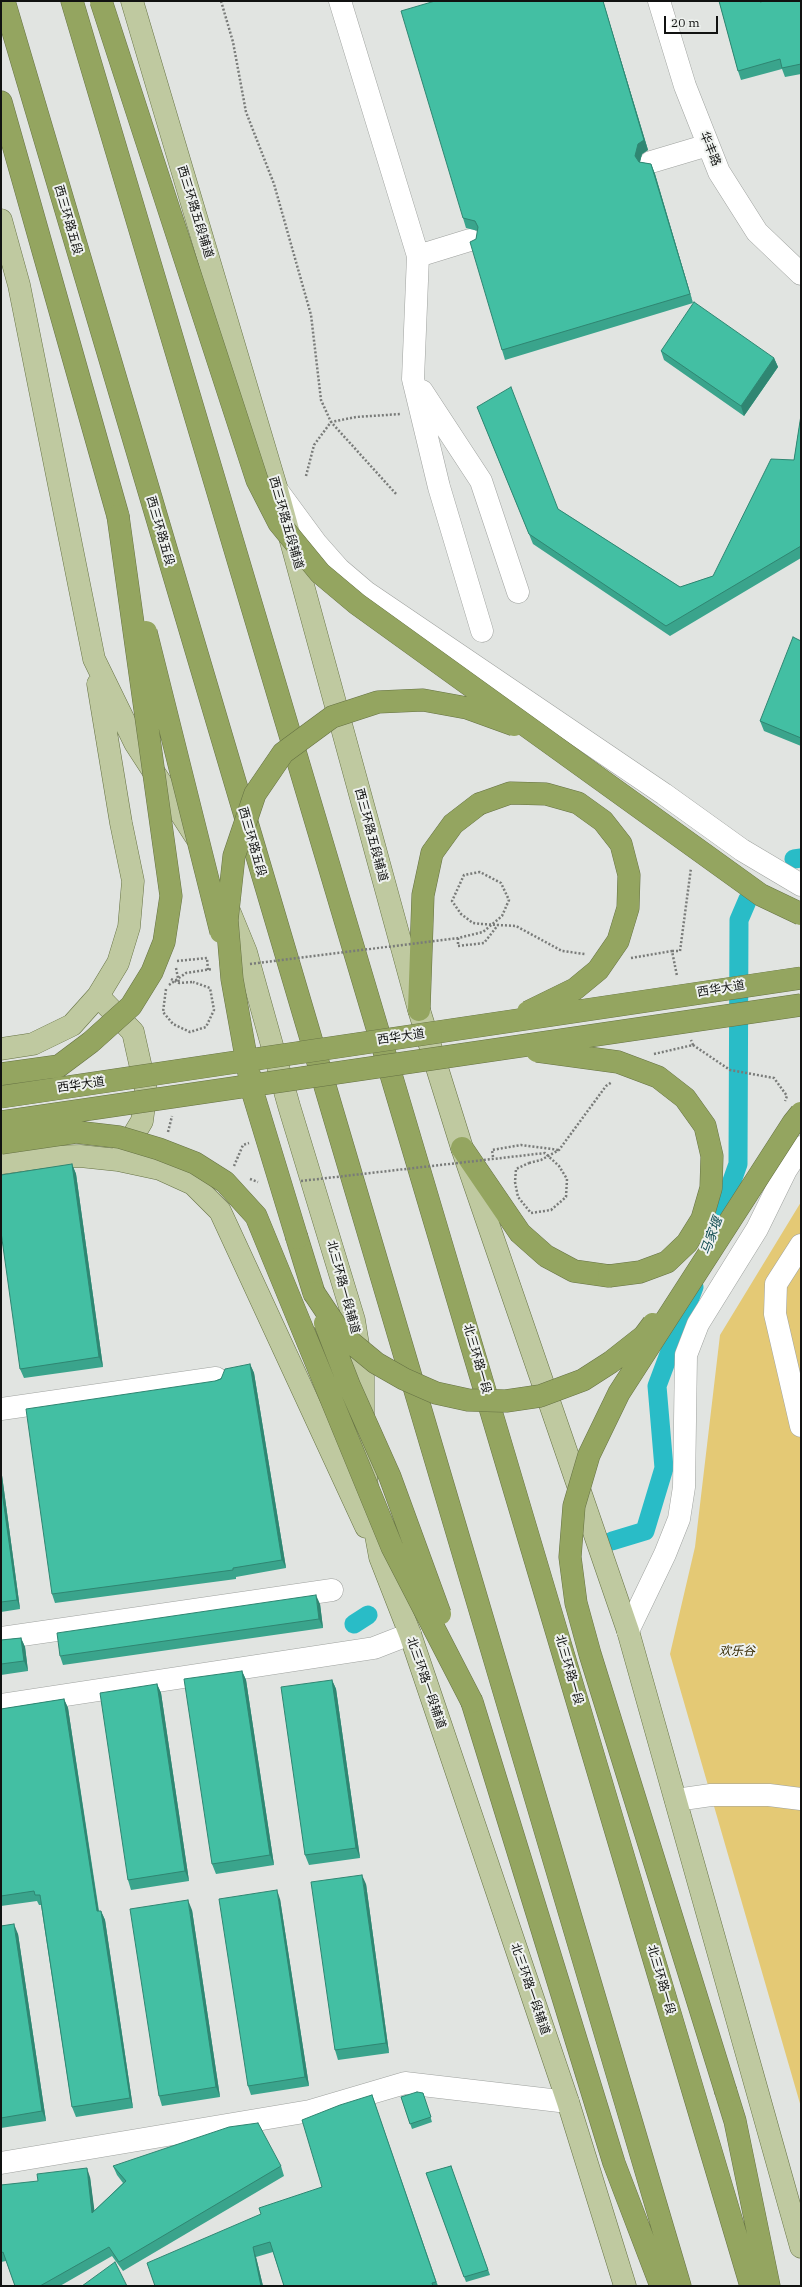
<!DOCTYPE html>
<html>
<head>
<meta charset="utf-8">
<style>
	body { margin:0 }
	#map { position:relative; width:802px; height:2287px; overflow:hidden; background:#e1e4e1; font-family:"IBM Plex Serif",serif }
	canvas { display:block }
	.frame { position:absolute; inset:0; border:2px solid #111211; pointer-events:none }
	.scale { position:absolute; left:664px; top:16px; width:54px; height:18px; box-sizing:border-box; border:2px solid #111211; border-top:0; padding-left:5px; font-size:12px; line-height:14px; white-space:nowrap; color:#111211; -webkit-text-stroke:3px #eef1ee; paint-order:stroke }
</style>
</head>
<body>
<div id="map">
<canvas width="802" height="2287"></canvas>
<div class="frame"></div>
<div class="scale">20 m</div>
</div>
<script>
const ctx = document.querySelector('canvas').getContext('2d');
ctx.lineJoin = 'round';
function paint(path, color) {
  ctx.fillStyle = color;
  ctx.fill(path, 'evenodd');
}
function toPath(rows) {
  const path = new Path2D();
  for (const r of rows) {
    path.moveTo(r[0], r[1]);
    for (let i = 2; i < r.length; i += 2) path.lineTo(r[i], r[i + 1]);
  }
  return path;
}
function strokePath(path, color, width, dash) {
  ctx.strokeStyle = color;
  ctx.lineWidth = width;
  ctx.lineCap = dash ? 'butt' : 'round';
  ctx.setLineDash(dash || []);
  ctx.stroke(path);
}
function write(font, color, halo, rows, align = 'center') {
  ctx.font = font + ' "IBM Plex Serif","Noto Sans SC",serif';
  ctx.lineWidth = 4;
  ctx.setLineDash([]);
  ctx.textBaseline = 'middle';
  ctx.strokeStyle = halo;
  ctx.fillStyle = color;
  for (const [text, x, y, turn = 0] of rows) {
    ctx.save();
    ctx.translate(x, y);
    ctx.rotate((+turn || 0) * Math.PI / 180);
    ctx.textAlign = isNaN(turn) ? turn : align;
    if (halo) ctx.strokeText(text, 0, 0);
    ctx.fillText(text, 0, 0);
    ctx.restore();
  }
}
paint(toPath([
	[801,1202,801,2107,670,1654,695,1547,720,1335]
]), '#e4c975');
strokePath(toPath([
	[794,859,801,858],
	[710,1243,738,1164,739,920,748,899],
	[612,1541,645,1531,664,1468,657,1386,694,1287],
	[354,1624,368,1615]
]), '#29bcc7', 19);
const minor = toPath([
	[340,1,418,256,413,379,439,487,482,631],
	[659,1,685,86,719,172,757,232,801,274],
	[651,162,708,145],
	[418,256,470,240],
	[422,391,481,481,518,592],
	[277,490,316,543,339,569,366,592,664,794,742,850,801,885],
	[801,1245,776,1284,775,1314,801,1426],
	[1,1409,216,1378],
	[628,1631,665,1554,679,1519,684,1487,686,1355,698,1324,757,1229,786,1170,801,1147],
	[1,1638,332,1590],
	[1,1705,374,1648,410,1634],
	[676,1800,711,1795,769,1795,801,1799],
	[1,2163,310,2111,405,2083,568,2102]
]);
const major = toPath([
	[132,1,277,490,419,1010,462,1148,628,1631,801,2247],
	[1,220,19,285,94,659,135,743,196,837],
	[228,908,246,952,289,1106,354,1320,363,1376,363,1434,367,1487,380,1557,410,1634,568,2102,625,2286],
	[98,996,133,1032,146,1090,142,1121,121,1156],
	[1,1049,33,1044,72,1025,98,996,118,963,129,927,133,881,121,823,98,684],
	[1,1163,44,1157,80,1156,118,1160,160,1169,193,1184,220,1211,366,1527]
]);
const highway = toPath([
	[4,1,680,2286],
	[72,1,751,2286],
	[1,102,118,516],
	[419,1010,423,895,432,853,453,824,479,804],
	[462,1148,520,1233,546,1256,574,1271,609,1276],
	[297,1238,314,1293],
	[472,1702,614,2163,661,2286],
	[726,2092,735,2121,769,2286]
]);
strokePath(minor, '#9fa29f', 23);
strokePath(major, '#667244', 23);
strokePath(highway, '#667244', 23);
strokePath(toPath([
	[221,1,233,42,246,112,274,184,311,315,321,400,331,422,397,495],
	[306,476,314,445,331,422,356,417,401,414],
	[481,924,516,926,562,951,585,954],
	[458,938,458,946,484,943,498,925],
	[672,951,680,951,691,868],
	[631,958,672,951,677,976],
	[177,961,207,958,208,970],
	[176,968,179,983],
	[171,979,179,983,193,982],
	[693,1045,730,1070,774,1078,787,1096,785,1101],
	[654,1054,693,1045,691,1040],
	[168,1132,172,1116],
	[493,1157,492,1150,521,1145,559,1150],
	[529,1163,541,1160,559,1150,606,1086,612,1082],
	[250,1179,258,1182]
]), '#797b79', 2.5, [2, 2]);
strokePath(minor, '#fff', 22);
strokePath(major, '#bfc9a0', 22);
strokePath(highway, '#94a560', 22);
const highwayBridge = toPath([
	[101,1,257,480,279,523,320,573,357,604,761,895,801,914],
	[146,632,221,932],
	[479,804,510,793,546,794,578,803,603,821,621,844,629,875,628,908,618,941,598,970,575,989,528,1012],
	[537,1051,618,1062,658,1077,685,1098,705,1126,712,1156,711,1188,702,1219,687,1243,667,1262,640,1272,609,1276],
	[1,1074,59,1066,91,1042,131,1006,152,972,164,942,171,896,118,516],
	[1,1097,801,978],
	[1,1122,801,1005],
	[1,1143,76,1132,119,1137,159,1149,195,1163,225,1182,256,1216,392,1547,472,1702],
	[297,1238,252,1090,232,979,227,920,234,856,255,794,283,753,332,717,378,702,423,700,467,708,514,725],
	[314,1293,342,1335,376,1363,404,1379,436,1393,468,1400,506,1401,540,1396,583,1380,611,1362,644,1336,653,1324],
	[325,1323,349,1385,390,1477,440,1614],
	[726,2092,590,1654,576,1603,570,1557,574,1506,589,1455,619,1393,793,1123,801,1113]
]);
strokePath(highwayBridge, '#667244', 23, []);
strokePath(toPath([
	[250,964,458,938,483,932,502,916,509,900,501,883,480,872,464,875,452,901,461,914,473,923,481,924],
	[169,985,186,973,212,969],
	[166,989,163,1012,173,1024,190,1032,206,1027,214,1010,210,988,193,982],
	[234,1166,243,1145,249,1143],
	[301,1181,545,1153,559,1166,567,1179,566,1197,551,1210,531,1213,518,1197,515,1182,516,1169,529,1163]
]), '#797b79', 2.5, [2, 2]);
strokePath(highwayBridge, '#94a560', 22);
paint(toPath([
	[435,1,603,1,648,150,642,154,640,162,651,164,655,174,693,303,505,360,502,350,476,239,478,231,466,228,463,218],
	[719,1,761,1,761,2,801,1,801,74,785,77,782,69,741,80,738,71],
	[661,351,774,358,778,367,744,416,664,360],
	[477,407,558,509,680,587,713,576,794,460,801,415,801,558,670,636,533,544],
	[801,641,801,746,764,731,760,721],
	[72,1164,76,1174,103,1367,24,1378,20,1369],
	[250,1364,254,1373,286,1568,236,1577,236,1579,55,1603,52,1594,215,1381],
	[1,1468,20,1609,1,1612],
	[320,1604,323,1628,63,1665,60,1656],
	[21,1638,25,1647,28,1671,1,1675,1,1640],
	[242,1671,246,1680,274,1865,216,1874,212,1864],
	[332,1680,336,1689,360,1858,309,1865,305,1855],
	[157,1684,161,1693,189,1881,131,1890,128,1880],
	[64,1699,68,1708,99,1911,101,1911,105,1920,133,2108,76,2117,72,2107,41,1905,39,1905,37,1901,1,1906,1,1709],
	[366,1884,389,2053,338,2060,335,2050],
	[280,1899,309,2086,251,2095,248,2086],
	[192,1910,220,2097,162,2106,159,2096],
	[1,1926,18,1934,46,2121,1,2128],
	[423,2093,432,2122,412,2129,401,2097],
	[372,2095,438,2286,284,2286,273,2252,256,2257,263,2286,155,2286,261,2214,322,2187],
	[113,2166,281,2166,284,2176,123,2271,112,2256,60,2286,15,2286,6,2261,1,2262,1,2185,90,2177,94,2211,123,2183,117,2175],
	[451,2166,490,2275,466,2282,426,2173]
]), '#3aa48c');
paint(toPath([
	[603,1,648,150,642,154,639,165,635,156],
	[651,164,655,174,693,303,690,294],
	[774,358,778,367,744,416,741,406],
	[72,1164,76,1174,103,1367,99,1357],
	[250,1364,254,1373,286,1568,282,1560],
	[1,1468,20,1609,17,1600,1,1484],
	[316,1595,320,1604,323,1628,319,1619],
	[21,1638,25,1647,28,1671,24,1661],
	[242,1671,246,1680,274,1865,270,1855],
	[332,1680,336,1689,360,1858,356,1848],
	[157,1684,161,1693,189,1881,185,1871],
	[64,1699,68,1708,100,1921,97,1911],
	[362,1875,366,1884,389,2053,386,2043],
	[277,1890,280,1899,309,2086,305,2077],
	[188,1900,192,1910,220,2097,216,2087],
	[101,1911,105,1920,133,2108,130,2098],
	[14,1924,18,1934,46,2121,42,2111],
	[87,2168,90,2177,96,2222,92,2213],
	[253,2247,256,2257,263,2286,261,2286]
]), '#2f8672');
const building = toPath([
	[435,1,603,1,644,140,638,144,635,156,639,162,651,164,690,294,502,350,470,242,476,239,478,227,475,221,463,218,401,11,435,1],
	[719,1,760,1,760,2,765,1,801,1,801,64,782,68,780,59,738,71,719,1],
	[694,302,774,358,741,406,661,351,694,302],
	[511,387,558,509,680,587,713,576,771,459,794,460,801,415,801,546,666,626,529,534,477,407,511,387],
	[793,637,801,641,801,738,760,721,793,637],
	[72,1164,99,1357,20,1369,1,1232,1,1175,72,1164],
	[250,1364,282,1560,233,1568,233,1570,52,1594,26,1409,215,1381,221,1379,225,1369,250,1364],
	[1,1484,17,1600,1,1602,1,1484],
	[316,1595,319,1619,60,1656,57,1633,316,1595],
	[21,1638,24,1661,1,1664,1,1640,21,1638],
	[242,1671,270,1855,212,1864,184,1679,242,1671],
	[332,1680,356,1848,305,1855,281,1687,332,1680],
	[157,1684,185,1871,128,1880,100,1693,157,1684],
	[64,1699,97,1911,101,1911,130,2098,72,2107,40,1895,35,1895,34,1891,1,1896,1,1709,64,1699],
	[362,1875,386,2043,335,2050,311,1882,362,1875],
	[277,1890,305,2077,248,2086,219,1899,277,1890],
	[188,1900,216,2087,159,2096,130,1909,188,1900],
	[14,1924,42,2111,1,2118,1,1926,14,1924],
	[417,2092,423,2093,431,2117,410,2124,401,2097,417,2092],
	[372,2095,436,2282,432,2283,433,2286,284,2286,270,2242,253,2247,261,2286,155,2286,147,2263,261,2214,259,2208,322,2187,302,2120,340,2105,372,2095],
	[258,2123,281,2166,119,2262,109,2247,40,2286,15,2286,3,2252,1,2253,1,2185,38,2181,37,2174,87,2168,92,2213,126,2181,113,2166,229,2127,258,2123],
	[451,2166,488,2270,464,2277,426,2173,451,2166],
	[115,2262,127,2286,82,2286,115,2262]
]);
paint(building, '#43bfa3');
strokePath(building, '#2f8672', 1);
write('12px', '#111211', '#eef1ee', [
	["华丰路",710,149,68],
	["西三环路五段辅道",195,212,73],
	["西三环路五段",68,220,74],
	["西三环路五段辅道",286,523,74],
	["西三环路五段",160,531,74],
	["西三环路五段辅道",371,835,75],
	["西三环路五段",252,842,74],
	["西华大道",721,989,-9],
	["西华大道",401,1037,-8],
	["西华大道",81,1085,-8],
	["北三环路一段辅道",343,1287,75],
	["北三环路一段",477,1359,74],
	["北三环路一段",569,1670,74],
	["北三环路一段辅道",426,1683,71],
	["北三环路一段",661,1980,74],
	["北三环路一段辅道",530,1989,71]
]);
write('italic 12px', '#342800', '#eef1ee', [
	["欢乐谷",737,1652]
]);
write('italic 13px', '#104c51', '#eef1ee', [
	["马家堰",712,1236,-70]
]);
</script>
</body>
</html>
